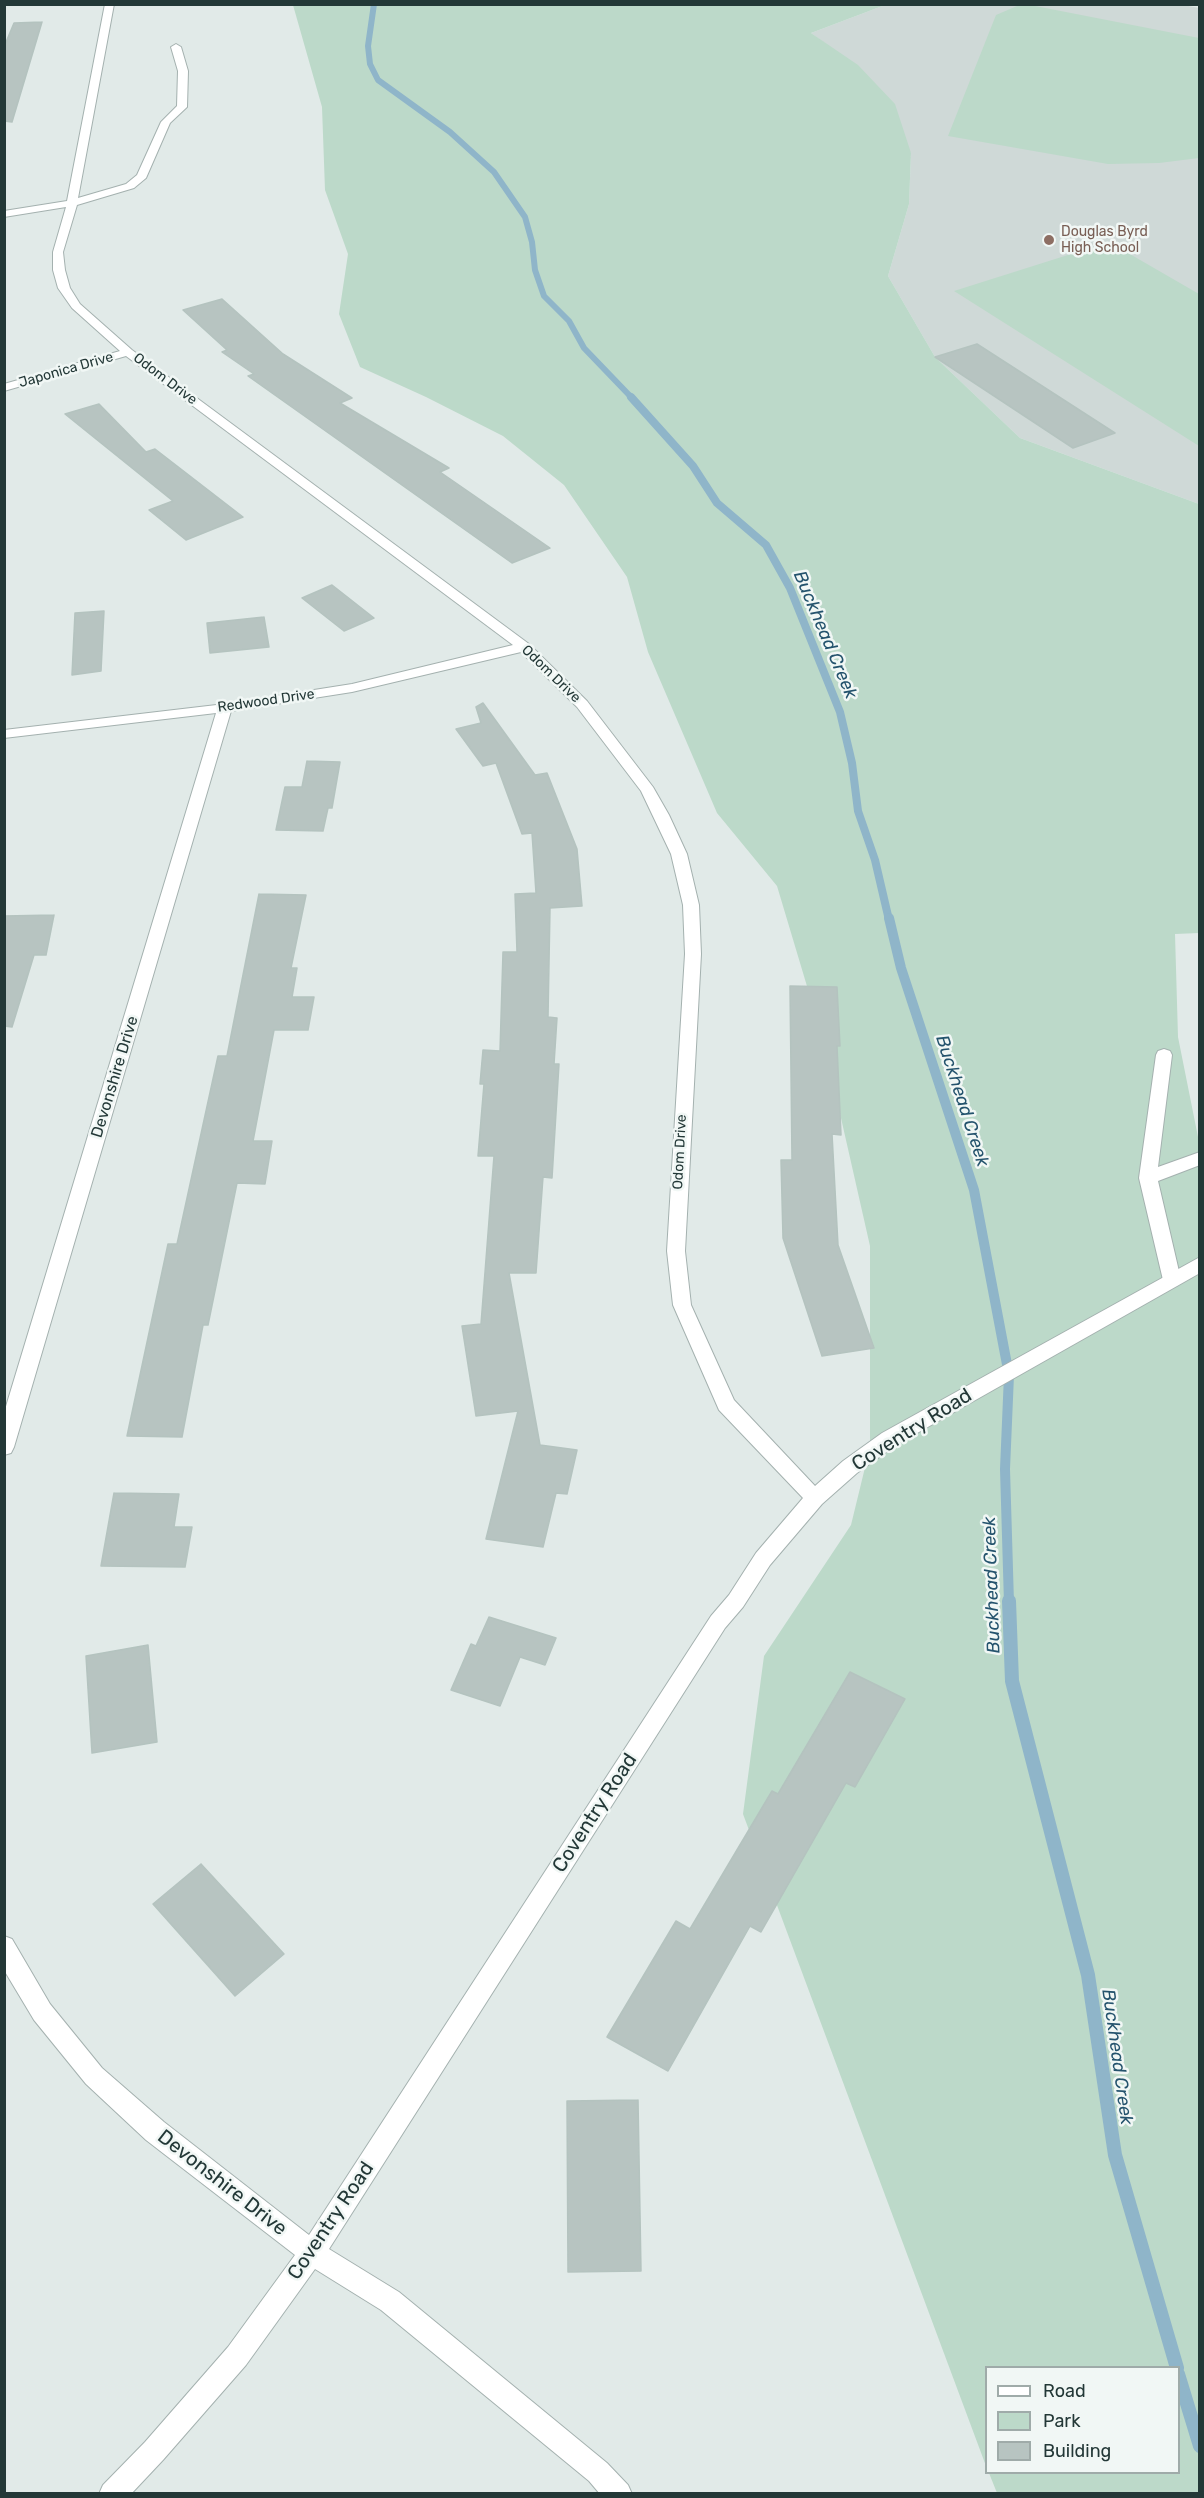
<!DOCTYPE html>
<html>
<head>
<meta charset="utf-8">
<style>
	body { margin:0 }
	#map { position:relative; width:1204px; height:2498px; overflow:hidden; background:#e1eae8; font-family:Rubik,sans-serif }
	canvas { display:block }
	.frame { position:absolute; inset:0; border:6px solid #233837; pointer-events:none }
	.legend { position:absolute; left:985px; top:2366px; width:195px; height:108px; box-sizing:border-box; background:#f1f7f5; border:2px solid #9faba9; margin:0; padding:8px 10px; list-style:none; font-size:18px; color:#233837 }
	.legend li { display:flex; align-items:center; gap:12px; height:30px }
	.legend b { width:30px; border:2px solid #9faba9 }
</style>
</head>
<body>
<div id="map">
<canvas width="1204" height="2498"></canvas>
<div class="frame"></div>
<ul class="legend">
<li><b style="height:8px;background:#fff"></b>Road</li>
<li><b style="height:16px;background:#bcd9c9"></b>Park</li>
<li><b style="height:16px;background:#b7c4c1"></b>Building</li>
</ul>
</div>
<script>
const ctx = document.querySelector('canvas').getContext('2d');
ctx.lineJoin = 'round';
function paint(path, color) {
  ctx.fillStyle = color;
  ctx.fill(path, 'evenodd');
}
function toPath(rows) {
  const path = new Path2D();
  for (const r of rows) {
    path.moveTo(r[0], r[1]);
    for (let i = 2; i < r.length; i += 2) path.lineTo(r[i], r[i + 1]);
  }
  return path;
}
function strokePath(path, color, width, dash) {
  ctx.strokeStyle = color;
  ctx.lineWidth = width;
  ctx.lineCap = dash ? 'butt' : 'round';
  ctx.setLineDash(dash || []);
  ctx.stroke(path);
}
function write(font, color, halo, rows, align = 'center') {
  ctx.font = font + ' Rubik,sans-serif';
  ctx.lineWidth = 5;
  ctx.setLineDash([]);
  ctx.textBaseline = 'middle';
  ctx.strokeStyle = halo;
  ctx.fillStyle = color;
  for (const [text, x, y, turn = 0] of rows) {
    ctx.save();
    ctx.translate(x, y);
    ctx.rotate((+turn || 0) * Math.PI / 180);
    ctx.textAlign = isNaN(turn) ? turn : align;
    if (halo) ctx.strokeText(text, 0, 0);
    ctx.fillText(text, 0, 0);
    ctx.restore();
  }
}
paint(toPath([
	[1178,4,1199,8,1199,504,1020,438,935,357,888,276,909,204,911,153,830,47,811,33,885,5]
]), '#cfd9d7');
paint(toPath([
	[293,5,885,5,811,33,858,65,895,104,911,153,909,204,888,276,935,357,1020,438,1199,504,1199,933,1175,934,1178,1037,1200,1147,1199,2493,997,2493,989,2473,1178,2472,1178,2368,986,2368,986,2466,743,1814,764,1656,851,1525,870,1447,870,1246,824,1043,777,886,717,813,648,652,627,577,564,485,503,436,426,397,360,367,339,314,348,254,325,190,322,107],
	[1017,6,1035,6,1199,38,1199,158,1159,163,1108,164,948,136,996,15],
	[1109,242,1199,294,1199,446,954,291]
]), '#bcd9c9');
strokePath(toPath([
	[374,4,368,46,370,64,378,80,450,132,494,172,525,217,532,242,535,270,544,296,569,321,584,348,632,398]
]), '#8fb5c9', 6);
strokePath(toPath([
	[631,397,693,466,717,503,766,545,790,588,840,712,852,763,858,811,875,860,889,920]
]), '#8fb5c9', 8);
strokePath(toPath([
	[889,918,901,968,974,1190,1009,1375,1005,1469,1009,1603]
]), '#8fb5c9', 10);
strokePath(toPath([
	[1009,1601,1012,1681,1088,1975,1115,2155,1177,2368],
	[1178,2374,1200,2446]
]), '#8fb5c9', 14);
const building = toPath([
	[42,22,12,122,4,121,4,47,14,23,42,22],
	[222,299,283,354,352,398,340,403,449,468,440,472,550,548,512,563,248,376,254,374,222,352,227,350,183,310,222,299],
	[977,344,1115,433,1073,448,935,357,977,344],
	[99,404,146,452,155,449,243,517,186,540,149,510,173,501,65,414,99,404],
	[332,585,374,618,344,631,302,598,332,585],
	[104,611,101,671,72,675,75,613,104,611],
	[264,617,269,647,210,653,207,623,264,617],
	[483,703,535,775,547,773,577,849,582,906,550,908,548,1017,557,1018,554,1064,559,1064,552,1178,543,1177,536,1273,509,1273,540,1445,577,1450,567,1494,556,1493,543,1547,486,1539,518,1411,476,1416,462,1326,481,1324,494,1156,478,1156,484,1084,480,1084,483,1050,500,1051,503,952,517,952,515,894,536,893,532,833,522,834,496,763,483,766,456,729,481,723,476,707,483,703],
	[307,761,340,762,332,808,328,808,323,831,276,830,285,787,302,787,307,761],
	[259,894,306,895,291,968,297,968,292,997,314,997,308,1030,274,1030,253,1141,272,1141,265,1184,237,1183,208,1325,203,1325,182,1437,127,1436,168,1244,177,1244,218,1056,227,1056,259,894],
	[54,915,46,955,34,955,12,1027,4,1026,4,916,54,915],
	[790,986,837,987,840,1046,837,1046,841,1135,832,1134,838,1245,874,1348,822,1356,783,1238,781,1160,792,1160,790,986],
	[114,1493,179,1494,174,1527,192,1527,185,1567,101,1566,114,1493],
	[489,1617,556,1638,545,1665,520,1657,500,1706,451,1690,471,1644,476,1646,489,1617],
	[148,1645,157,1742,92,1753,86,1656,148,1645],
	[850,1672,905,1699,855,1787,846,1783,761,1932,750,1926,668,2071,607,2037,676,1921,690,1929,772,1791,778,1794,850,1672],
	[201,1864,284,1954,235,1996,153,1904,201,1864],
	[638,2100,641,2271,568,2272,567,2101,638,2100]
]);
paint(building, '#b7c4c1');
strokePath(building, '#b4c3bf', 1.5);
const lane = toPath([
	[1164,1049,1170,1051,1172,1055,1158,1167,1200,1152,1200,1165,1158,1181,1181,1280,1178,1285,1172,1287,1166,1285,1163,1280,1139,1178,1156,1055,1158,1051,1164,1049]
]);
const street = toPath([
	[105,4,114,4,78,198,126,184,137,175,161,122,177,106,178,71,171,47,176,44,181,47,188,71,187,107,170,123,146,178,134,188,77,205,63,252,65,270,70,288,80,304,132,350,529,644,587,701,653,787,669,815,687,854,699,905,701,954,685,1251,691,1305,734,1400,815,1486,843,1461,882,1433,1200,1257,1200,1273,896,1445,857,1473,822,1504,770,1565,743,1607,725,1628,329,2249,399,2292,607,2463,628,2485,632,2494,600,2494,589,2481,381,2310,315,2269,246,2365,163,2460,131,2494,99,2494,103,2485,145,2442,228,2347,295,2255,146,2140,86,2084,34,2020,4,1970,4,1936,12,1939,50,2004,102,2068,164,2122,309,2235,711,1616,729,1595,756,1553,803,1498,719,1410,673,1305,667,1251,685,954,683,905,671,854,641,791,577,707,521,652,352,692,231,711,14,1447,11,1453,4,1455,4,1413,216,713,4,738,4,730,225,704,352,684,513,645,126,356,4,391,4,384,120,351,72,308,58,288,53,270,53,252,66,207,4,217,4,211,67,201,105,4]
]);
strokePath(lane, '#a4b1af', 2);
strokePath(street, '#a4b1af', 2);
paint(lane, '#fff');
paint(street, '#fff');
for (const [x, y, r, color] of [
	[1049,240,6,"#8d6e63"]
]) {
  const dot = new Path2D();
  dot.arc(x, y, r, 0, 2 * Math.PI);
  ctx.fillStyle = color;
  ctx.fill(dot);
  strokePath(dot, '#f1f7f5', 2);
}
write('14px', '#785e54', '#f1f7f5', [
	["Douglas Byrd",1061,232],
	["High School",1061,248]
], 'left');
write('14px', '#233837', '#f1f7f5', [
	["Japonica Drive",66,370,-16],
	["Odom Drive",165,379,37],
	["Odom Drive",551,674,44],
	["Redwood Drive",266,701,-8],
	["Odom Drive",680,1152,-87]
]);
write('16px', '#233837', '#f1f7f5', [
	["Devonshire Drive",115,1077,-73]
]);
write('italic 18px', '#24536d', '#f1f7f5', [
	["Buckhead Creek",825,635,67],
	["Buckhead Creek",962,1101,72],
	["Buckhead Creek",992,1585,-92],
	["Buckhead Creek",1117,2057,82]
]);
write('20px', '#233837', '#f1f7f5', [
	["Coventry Road",912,1430,-32],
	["Coventry Road",595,1813,-57],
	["Devonshire Drive",222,2183,38],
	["Coventry Road",331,2221,-56]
]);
</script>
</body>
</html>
